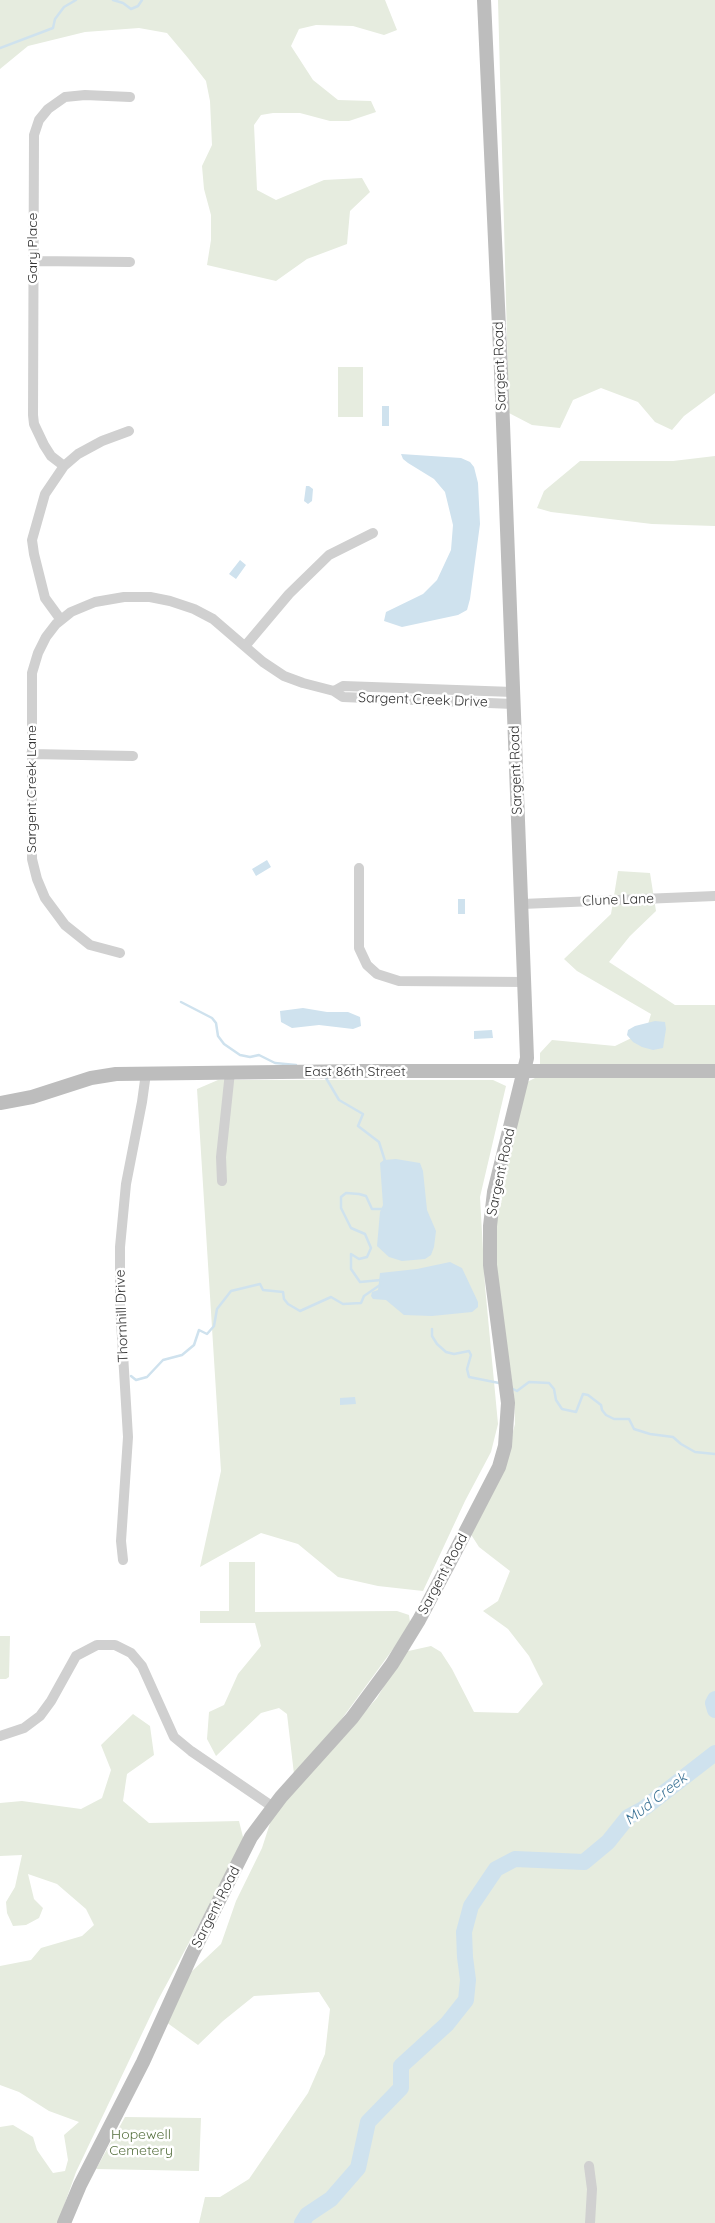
<!DOCTYPE html>
<html>
<head>
<meta charset="utf-8">
<style>
	body { margin:0 }
	canvas { display:block; background:#fff }
</style>
</head>
<body>
<canvas width="715" height="2223"></canvas>
<script>
const ctx = document.querySelector('canvas').getContext('2d');
ctx.lineJoin = 'round';
function paint(path, color) {
  ctx.fillStyle = color;
  ctx.fill(path, 'evenodd');
}
function toPath(rows) {
  const path = new Path2D();
  for (const r of rows) {
    path.moveTo(r[0], r[1]);
    for (let i = 2; i < r.length; i += 2) path.lineTo(r[i], r[i + 1]);
  }
  return path;
}
function strokePath(path, color, width, dash) {
  ctx.strokeStyle = color;
  ctx.lineWidth = width;
  ctx.lineCap = dash ? 'butt' : 'round';
  ctx.setLineDash(dash || []);
  ctx.stroke(path);
}
function write(font, color, halo, rows, align = 'center') {
  ctx.font = font + ' Quicksand,sans-serif';
  ctx.lineWidth = 5;
  ctx.setLineDash([]);
  ctx.textBaseline = 'middle';
  ctx.strokeStyle = halo;
  ctx.fillStyle = color;
  for (const [text, x, y, turn = 0] of rows) {
    ctx.save();
    ctx.translate(x, y);
    ctx.rotate((+turn || 0) * Math.PI / 180);
    ctx.textAlign = isNaN(turn) ? turn : align;
    if (halo) ctx.strokeText(text, 0, 0);
    ctx.fillText(text, 0, 0);
    ctx.restore();
  }
}
paint(toPath([
	[0,0,385,0,397,30,384,35,353,26,316,25,299,29,291,46,313,80,338,100,371,101,376,112,349,121,330,121,300,113,273,113,261,115,254,125,257,190,276,200,324,180,362,178,370,192,350,211,347,244,307,259,276,281,207,265,211,240,211,215,204,189,202,166,212,145,210,101,206,81,188,58,167,33,139,28,85,32,28,46,0,69],
	[498,0,715,0,715,393,684,416,672,430,655,422,638,402,601,388,573,400,560,428,532,425,509,413],
	[338,367,363,367,363,417,338,417],
	[715,456,715,526,652,524,551,512,537,508,544,491,580,461,673,461],
	[618,871,650,873,656,911,630,936,609,962,675,1005,715,1005,715,1066,540,1065,540,1053,552,1040,615,1046,646,1031,651,1014,577,971,564,959,611,914],
	[715,1076,715,2223,199,2223,205,2197,220,2197,249,2179,308,2093,325,2054,330,2009,319,1992,254,1996,223,2021,198,2045,166,2022,190,1973,221,1944,236,1901,262,1848,273,1814,377,1698,404,1652,431,1646,441,1652,452,1669,474,1712,518,1713,543,1684,529,1656,508,1629,483,1611,498,1601,510,1571,479,1547,470,1533,504,1466,515,1424,514,1396,496,1275,495,1210,527,1082,537,1077],
	[218,1080,493,1080,506,1086,480,1197,485,1286,498,1424,491,1452,465,1501,423,1591,378,1586,338,1577,298,1544,261,1533,200,1567,221,1471,197,1089],
	[229,1562,255,1562,255,1612,397,1611,409,1615,410,1622,396,1645,338,1724,294,1774,287,1714,279,1708,261,1713,216,1756,207,1739,209,1712,224,1705,238,1674,261,1646,255,1623,200,1623,200,1611,229,1611],
	[0,1636,10,1636,9,1677,6,1679,0,1679],
	[133,1714,150,1726,154,1755,127,1774,123,1801,149,1823,239,1821,244,1841,158,2000,76,2172,58,2223,0,2223,0,2127,13,2125,33,2137,37,2150,53,2173,65,2171,68,2160,64,2135,79,2122,49,2111,19,2092,0,2085,0,1966,31,1960,41,1948,82,1936,94,1925,86,1909,57,1884,28,1874,34,1899,43,1908,39,1918,26,1925,13,1926,7,1913,6,1902,15,1887,22,1855,0,1856,0,1803,22,1801,81,1809,102,1798,111,1770,101,1745],
	[125,2117,201,2118,199,2171,96,2169]
]), '#e6ecdf');
paint(toPath([
	[382,406,389,406,389,426,382,426],
	[401,454,461,458,470,462,474,467,478,483,480,524,470,599,467,610,458,615,402,627,384,621,386,612,423,594,437,580,451,550,453,525,445,492,434,479,408,463,403,459],
	[306,486,309,486,313,489,312,501,308,504,304,501],
	[240,560,246,565,236,579,229,574],
	[267,860,271,867,256,876,252,869],
	[458,899,465,899,465,914,458,914],
	[303,1008,327,1012,348,1012,360,1017,361,1026,353,1029,319,1025,292,1028,281,1022,280,1011],
	[655,1021,665,1022,666,1029,663,1048,653,1050,642,1047,633,1042,627,1035,628,1030,635,1026],
	[492,1030,493,1038,474,1039,474,1031],
	[396,1159,420,1163,423,1171,427,1210,436,1231,434,1247,431,1255,425,1259,402,1261,389,1257,377,1246,380,1212,383,1205,380,1163,384,1160],
	[450,1262,462,1268,478,1302,478,1307,472,1312,432,1316,404,1315,386,1300,373,1299,371,1296,372,1292,378,1290,380,1273,417,1269],
	[355,1397,356,1404,340,1405,340,1398]
]), '#cfe2ee');
strokePath(toPath([
	[113,0,123,3,131,9,138,6,142,0],
	[0,48,53,28,55,19,64,7,76,0],
	[181,1002,212,1018,216,1023,218,1036,224,1044,240,1055,250,1057,259,1055,275,1063,296,1065],
	[326,1078,339,1100,363,1114,358,1126,379,1142,385,1161],
	[381,1280,360,1282,351,1269,351,1254,359,1259,367,1257,371,1248,365,1234,351,1228,341,1208,341,1197,346,1193,359,1194,366,1196,372,1209,382,1209],
	[432,1329,432,1336,437,1344,446,1352,454,1354,469,1351,471,1355,467,1369,469,1377,499,1383],
	[131,1376,136,1380,147,1377,163,1360,182,1355,194,1345,199,1330,207,1334,214,1326,217,1309,231,1291,260,1284,263,1290,283,1292,284,1299,288,1304,300,1311,331,1297,343,1304,361,1303,364,1296,380,1285],
	[513,1389,517,1391,529,1382,549,1383,554,1389,556,1400,562,1409,576,1412,583,1394,588,1395,601,1405,602,1410,606,1415,614,1419,629,1419,634,1429,650,1434,673,1437,681,1444,695,1452,715,1454]
]), '#cfe2ee', 2.5);
strokePath(toPath([
	[715,1699,713,1703,715,1710],
	[302,2223,307,2215,331,2199,358,2168,368,2122,401,2088,401,2066,447,2024,466,2000,468,1980,465,1957,464,1932,471,1906,496,1869,515,1859,584,1862,608,1842,628,1817,643,1809,715,1753]
]), '#cfe2ee', 16);
strokePath(toPath([
	[33,261,130,262],
	[64,466,51,456,44,445,34,424,33,415,34,135,39,120,48,109,65,97,85,95,130,97],
	[61,620,45,598,34,554,32,540,45,494,64,466,78,454,102,441,129,431],
	[246,645,289,594,329,555,373,533],
	[334,691,343,686,513,692],
	[31,754,133,756],
	[359,868,359,948,367,965,377,974,399,981,525,982],
	[522,904,715,896],
	[120,953,90,945,65,925,45,898,37,879,32,859,32,673,38,653,46,637,56,624,71,612,95,602,124,597,150,597,170,601,194,609,213,619,263,662,284,676,303,683,334,691,343,697,513,704],
	[222,1181,221,1157,230,1072],
	[123,1560,121,1541,128,1437,120,1304,120,1247,126,1184,142,1102,146,1073],
	[0,1736,24,1728,40,1716,51,1701,76,1656,97,1645,115,1645,131,1653,142,1666,174,1737,191,1751,273,1807],
	[589,2166,592,2189,590,2223]
]), '#d0d0d0', 10);
strokePath(toPath([
	[0,1103,32,1097,91,1078,116,1074,362,1071,715,1071],
	[64,2223,80,2185,143,2062,192,1954,251,1837,281,1797,352,1718,392,1664,419,1620,453,1556,499,1467,505,1446,508,1403,490,1265,490,1226,494,1192,527,1058,501,371,484,0]
]), '#bdbdbd', 14);
write('14px', '#333', '#fff', [
	["Gary Place",33,248,-90],
	["Sargent Road",500,366,-92],
	["Sargent Creek Drive",423,700,2],
	["Sargent Road",516,770,-92],
	["Sargent Creek Lane",32,789,-90],
	["Clune Lane",618,900,-2],
	["East 86th Street",355,1072],
	["Sargent Road",501,1172,-78],
	["Thornhill Drive",122,1316,-92],
	["Sargent Road",443,1574,-62],
	["Sargent Road",216,1907,-63]
]);
write('14px', '#56703f', '#fff', [
	["Hopewell",141,2135],
	["Cemetery",141,2151]
]);
write('italic 15px', '#3f7597', '#fff', [
	["Mud Creek",656,1799,-38]
]);
</script>
</body>
</html>
